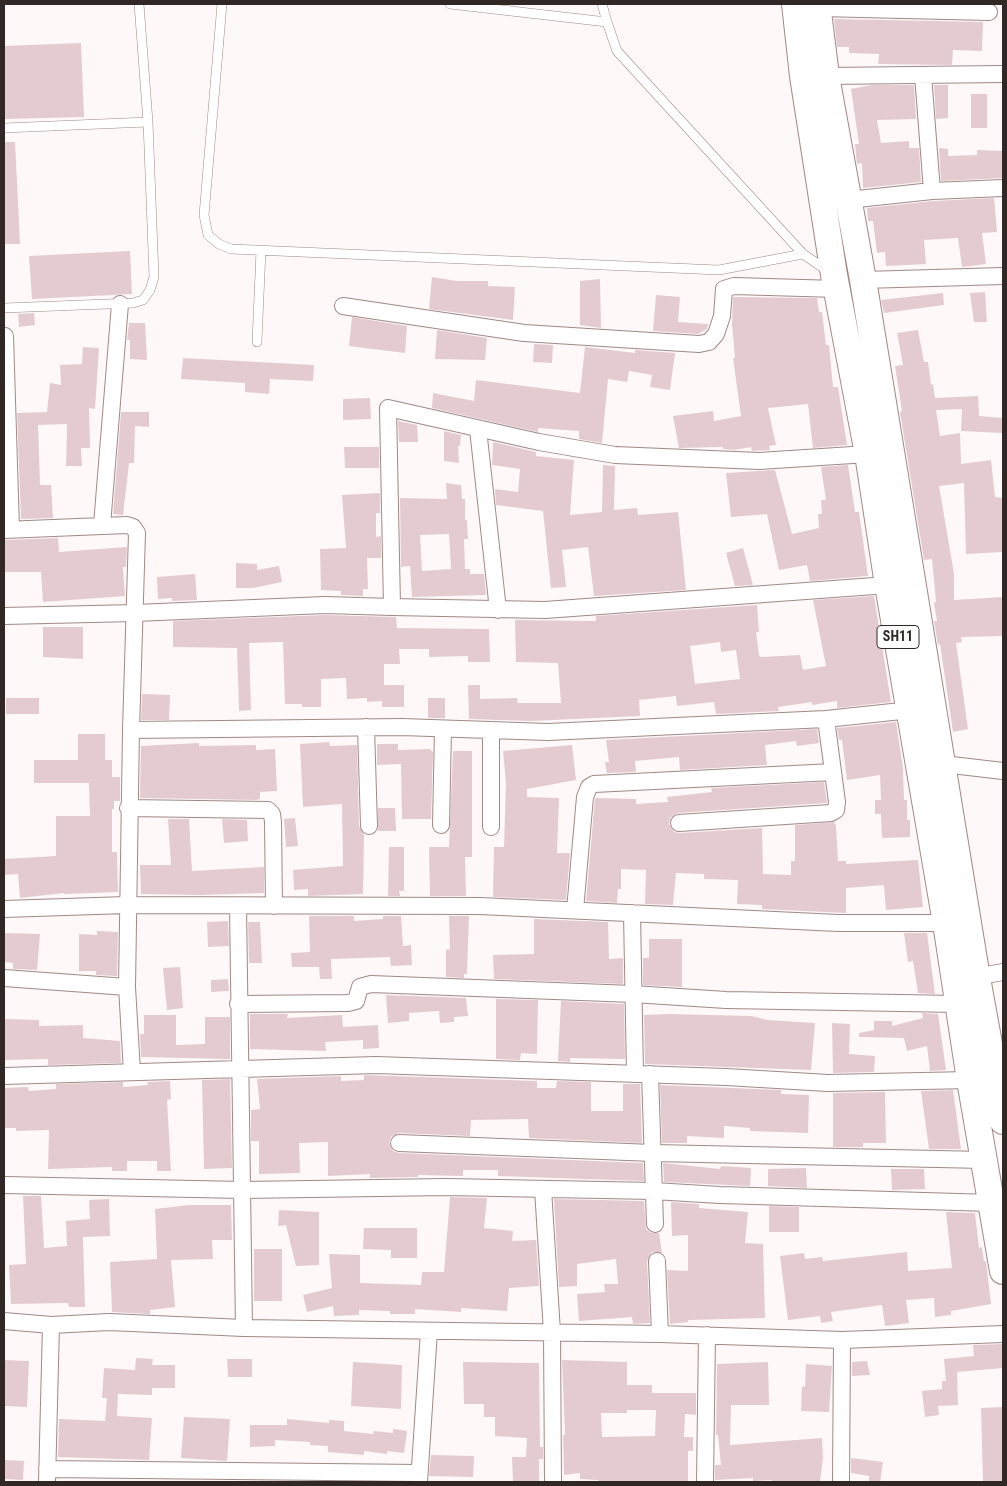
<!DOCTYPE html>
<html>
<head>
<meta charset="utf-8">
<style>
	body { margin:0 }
	#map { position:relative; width:1007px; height:1486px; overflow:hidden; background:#fef9f8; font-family:"Roboto Condensed",sans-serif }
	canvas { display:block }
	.frame { position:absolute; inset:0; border:5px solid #312826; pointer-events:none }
</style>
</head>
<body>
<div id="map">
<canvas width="1007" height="1486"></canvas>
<div class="frame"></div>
</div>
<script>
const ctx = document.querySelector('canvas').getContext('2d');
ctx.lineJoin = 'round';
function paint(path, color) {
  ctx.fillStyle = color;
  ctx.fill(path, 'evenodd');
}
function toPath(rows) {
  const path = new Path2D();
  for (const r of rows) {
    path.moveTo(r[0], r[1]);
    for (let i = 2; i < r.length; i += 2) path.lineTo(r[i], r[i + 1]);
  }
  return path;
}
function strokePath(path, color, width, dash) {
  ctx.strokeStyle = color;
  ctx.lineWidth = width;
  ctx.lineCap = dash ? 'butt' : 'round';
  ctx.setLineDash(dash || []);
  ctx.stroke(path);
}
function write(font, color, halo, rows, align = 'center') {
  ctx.font = font + ' "Roboto Condensed",sans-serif';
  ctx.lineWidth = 4;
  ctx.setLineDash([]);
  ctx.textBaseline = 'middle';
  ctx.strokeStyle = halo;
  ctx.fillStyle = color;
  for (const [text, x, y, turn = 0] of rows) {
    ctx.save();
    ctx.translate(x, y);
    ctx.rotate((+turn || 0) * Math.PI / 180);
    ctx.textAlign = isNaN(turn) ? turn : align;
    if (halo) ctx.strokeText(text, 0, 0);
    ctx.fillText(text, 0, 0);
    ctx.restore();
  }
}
paint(toPath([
	[834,19,983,22,982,51,953,50,952,65,878,64,879,54,849,53,849,47,837,47],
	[81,43,84,117,4,119,4,46],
	[872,85,914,85,916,119,877,120,881,143,909,141,909,148,919,148,921,182,863,188,862,163,857,164,856,155,855,144,859,144,851,89],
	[934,85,948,85,948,118,936,119],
	[971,94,987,94,987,128,971,128],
	[4,142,15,142,20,244,4,244],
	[939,148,948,149,948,156,977,155,977,150,1003,151,1003,178,941,181],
	[994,198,997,232,982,233,986,264,962,267,958,238,924,240,926,264,886,266,885,252,877,253,873,221,868,221,867,208,933,201],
	[130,251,132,294,32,299,29,256],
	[432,277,457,281,488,281,488,286,515,287,513,320,429,309],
	[600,279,601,328,580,325,580,281],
	[985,292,987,322,974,322,970,293],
	[943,293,944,305,884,313,881,300],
	[656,295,680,297,678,322,708,324,707,329,698,334,653,331],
	[733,297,817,298,819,312,822,312,826,345,829,345,833,387,838,387,847,445,813,448,808,404,768,408,776,445,769,446,770,450,752,451,751,447,734,450,723,449,723,447,679,448,673,416,713,411,714,421,741,416,733,358,735,358,732,324],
	[34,313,35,325,19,327,18,314],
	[352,317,407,326,405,353,349,346],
	[129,323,145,323,147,360,130,359,130,340,127,340],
	[437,330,487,338,485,360,435,359],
	[918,330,924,362,928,362,931,385,933,384,935,398,978,396,979,416,1003,418,1003,433,961,431,962,409,936,410,940,436,960,433,961,464,991,460,995,497,1003,498,1003,552,966,554,964,483,939,486,954,574,954,600,1003,597,1003,636,961,637,962,642,956,643,968,729,953,732,940,644,938,645,934,621,937,621,934,603,936,602,932,559,924,560,900,412,902,411,895,366,903,365,897,333],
	[534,344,553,345,552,363,533,362],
	[83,347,99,348,95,409,89,408,90,448,81,448,82,466,66,466,67,424,38,425,40,485,51,485,53,518,21,519,17,413,47,412,50,383,61,385,60,365,82,364],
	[585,347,635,353,635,350,675,353,670,390,650,387,652,375,629,371,627,382,608,379,602,443,579,439,579,431,538,428,538,432,432,408,433,393,474,401,476,380,580,393],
	[183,358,314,365,313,381,270,379,269,394,245,392,245,383,181,379],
	[370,398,371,419,343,420,343,399],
	[121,412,149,412,149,427,135,426,134,463,129,463,123,515,121,515,113,514],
	[398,421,417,425,418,442,399,442],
	[444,431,461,435,460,446,458,446,459,463,444,461],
	[493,442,536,452,536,456,574,460,570,515,602,512,603,465,615,466,614,510,637,508,638,515,678,512,686,590,594,596,588,547,562,550,566,587,551,588,543,511,496,505,495,489,518,492,520,469,492,465],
	[344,447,379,447,379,468,345,468],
	[848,465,855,512,859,512,868,576,810,581,807,565,779,570,767,514,731,517,726,473,775,470,792,534,819,528,818,514,822,514,821,500,826,500,821,467],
	[446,483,461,485,462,499,465,499,465,520,467,520,468,539,464,539,465,569,470,569,470,574,484,574,486,595,412,597,410,566,401,567,400,498,447,499],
	[449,534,451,569,422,571,420,535],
	[380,493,380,513,376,513,376,537,381,536,381,558,367,558,368,589,363,589,363,596,341,595,341,591,321,590,320,549,346,548,342,495],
	[58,538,59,552,127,547,126,567,123,567,125,596,43,602,41,572,4,572,4,540],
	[743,548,753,585,735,586,726,553],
	[236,563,257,564,257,570,279,566,282,582,253,588,236,588],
	[195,574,197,600,172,601,172,598,158,599,157,577],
	[874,596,891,702,837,708,837,701,812,705,812,702,778,707,779,711,716,714,714,702,677,706,676,696,639,700,640,716,531,721,469,719,468,685,480,685,480,699,517,698,518,703,561,703,558,663,516,662,515,620,596,621,596,616,757,605,759,632,756,632,759,655,761,657,800,655,803,670,826,666,813,600],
	[720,642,721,652,736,650,740,679,695,684,690,646],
	[325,615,396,617,397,628,489,629,490,662,468,662,468,656,429,657,429,649,399,649,400,664,384,664,384,685,404,685,404,707,382,707,382,701,367,702,367,698,347,699,346,678,321,679,321,707,302,707,302,704,285,704,283,642,249,643,251,710,239,711,237,648,173,647,173,621],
	[43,627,83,627,83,659,43,657],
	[142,694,170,695,169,720,141,720],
	[6,698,39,698,39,714,6,714],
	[428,698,445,698,445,718,428,718],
	[896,722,903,768,904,800,907,800,907,820,910,820,910,837,882,838,881,814,875,814,875,800,881,800,880,775,847,780,842,740,839,740,837,728],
	[817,729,819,743,797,746,796,741,765,745,767,765,680,770,679,757,635,761,636,772,607,773,605,762,609,762,606,740],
	[78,734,105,734,105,760,112,760,112,777,120,777,120,801,114,801,114,809,112,809,112,852,117,852,118,892,64,894,64,893,20,898,18,874,4,875,4,859,56,856,56,816,90,816,89,783,34,783,34,760,78,760],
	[329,742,330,746,357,745,359,826,364,835,363,894,308,896,308,889,294,890,293,870,343,866,342,804,303,807,300,744],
	[199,743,199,746,256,745,256,750,275,749,277,791,260,792,260,799,256,800,140,798,141,746],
	[377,744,398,744,398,750,430,749,433,752,431,819,402,819,401,764,377,765],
	[572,745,576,780,527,789,527,797,559,798,557,853,570,853,566,900,493,897,494,847,504,847,506,783,503,751],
	[453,751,472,751,472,857,465,857,466,896,430,896,429,847,449,847],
	[824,782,827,803,678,813,670,818,669,824,674,832,680,833,762,828,763,874,791,875,791,861,795,861,795,825,834,822,836,826,838,861,846,861,846,864,918,860,923,907,886,910,884,885,846,888,846,913,762,909,762,905,737,904,738,880,704,879,704,874,676,873,673,905,645,904,646,870,621,869,621,889,618,889,617,903,586,901,595,798,636,799,636,804,668,802,667,797,712,792,711,788],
	[378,808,395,808,396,831,378,831],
	[295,818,298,846,286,847,284,819],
	[168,819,189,819,192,871,264,867,264,893,201,895,141,894,140,865,171,865],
	[222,819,247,820,248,841,224,843],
	[389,847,404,847,404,891,399,891,400,896,388,896],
	[309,916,354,916,354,921,383,919,383,916,401,916,403,946,411,945,412,965,391,966,390,957,331,959,332,979,320,979,319,967,292,967,291,953,310,952],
	[449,916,469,916,467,974,464,974,464,978,446,977,446,950,450,949],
	[534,919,608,922,609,959,623,958,623,984,494,979,493,955,534,954],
	[228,921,229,946,208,947,207,922],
	[248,922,260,922,262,963,249,963],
	[97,931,118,932,117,976,96,975,96,971,79,971,79,934,97,935],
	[4,933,40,934,37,970,13,969,13,963,4,962],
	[904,933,927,933,935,994,918,993,913,961,908,962],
	[649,939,682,939,682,987,643,985,643,958,649,958],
	[180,967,183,1008,167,1010,163,968],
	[228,979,229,991,211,992,211,980],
	[386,995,466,998,468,1016,454,1017,454,1022,440,1023,439,1011,409,1013,409,1021,388,1023],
	[496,999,538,1000,537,1054,521,1053,520,1060,496,1059],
	[561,1001,624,1004,625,1059,570,1058,570,1062,558,1061],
	[922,1013,938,1014,946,1070,930,1071,927,1046,907,1051,904,1038,859,1037,859,1033,874,1030,874,1021,892,1021,892,1026,923,1018],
	[250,1014,288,1014,287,1018,342,1015,343,1027,378,1025,379,1048,363,1049,363,1040,325,1042,326,1051,250,1049],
	[669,1014,751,1016,768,1020,815,1023,811,1070,645,1064,644,1015],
	[144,1015,176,1015,176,1045,205,1044,205,1017,230,1017,230,1059,141,1057,140,1034,144,1034],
	[4,1019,39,1020,39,1026,83,1025,83,1038,120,1041,121,1063,48,1065,48,1059,4,1060],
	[832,1023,850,1024,849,1054,875,1056,874,1072,833,1073],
	[364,1075,537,1081,537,1088,556,1088,557,1081,591,1082,591,1111,623,1111,623,1084,640,1084,642,1143,529,1138,528,1119,471,1120,470,1136,399,1133,391,1137,389,1143,393,1151,399,1153,643,1163,644,1181,498,1176,498,1170,463,1170,463,1176,418,1175,418,1177,370,1178,370,1174,328,1176,328,1142,299,1143,300,1173,259,1174,259,1141,251,1141,251,1110,260,1109,257,1079,341,1076,341,1081,364,1080],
	[230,1079,232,1168,204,1169,202,1080],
	[170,1081,171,1099,167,1100,171,1171,157,1171,157,1161,127,1161,127,1171,112,1171,112,1167,48,1169,49,1130,16,1131,16,1128,4,1128,4,1088,28,1087,29,1091,56,1089,56,1084,123,1082,123,1087,148,1085,147,1082],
	[660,1085,781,1090,781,1094,809,1095,808,1133,750,1131,750,1128,724,1126,724,1138,687,1136,687,1143,662,1143],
	[953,1090,961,1149,929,1149,921,1091],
	[885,1092,886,1143,863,1143,863,1147,833,1147,833,1093],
	[663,1163,720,1169,721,1166,751,1168,750,1186,664,1182],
	[806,1168,807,1188,768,1186,768,1169],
	[891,1169,924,1169,925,1189,892,1190],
	[23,1196,41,1196,44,1248,67,1246,66,1221,90,1219,89,1200,109,1199,110,1236,83,1237,85,1307,69,1307,68,1303,11,1304,9,1265,26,1264],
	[450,1197,487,1198,484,1228,513,1231,512,1241,536,1240,539,1286,509,1288,507,1311,461,1308,461,1312,415,1309,415,1314,390,1314,390,1311,359,1310,359,1315,334,1316,333,1306,307,1312,303,1295,332,1288,329,1254,360,1255,360,1283,421,1285,422,1272,444,1272],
	[554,1199,644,1201,646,1229,651,1233,659,1233,662,1253,652,1252,647,1261,650,1323,633,1324,632,1317,579,1321,577,1294,605,1292,604,1284,618,1284,616,1259,577,1264,577,1286,559,1287],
	[671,1202,699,1204,699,1208,748,1212,745,1243,763,1244,765,1318,688,1320,688,1322,670,1324,667,1270,688,1271,688,1235,672,1236],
	[189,1205,231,1205,232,1240,212,1240,213,1259,171,1260,175,1307,150,1310,150,1314,112,1312,110,1262,157,1259,155,1209],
	[769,1206,799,1207,799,1232,769,1232],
	[279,1210,319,1212,319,1265,296,1266,286,1225,278,1226],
	[946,1212,975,1213,979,1248,982,1247,984,1261,986,1261,991,1304,951,1311,951,1315,935,1317,934,1298,906,1300,909,1323,885,1326,882,1305,831,1312,833,1321,821,1323,820,1316,788,1320,780,1256,804,1253,805,1259,822,1257,823,1261,907,1252,908,1271,952,1268],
	[364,1228,417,1228,417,1258,391,1258,391,1250,363,1249],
	[254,1249,282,1249,282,1301,254,1301],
	[1003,1344,1003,1368,957,1372,958,1405,938,1406,939,1415,925,1417,922,1391,942,1389,942,1381,946,1381,944,1359,974,1356,973,1345],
	[136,1358,153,1359,152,1365,175,1365,175,1388,152,1388,152,1395,118,1394,117,1416,152,1418,149,1460,58,1457,59,1419,105,1421,107,1398,102,1398,104,1368,135,1370],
	[227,1359,252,1359,252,1377,228,1377],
	[4,1360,29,1361,27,1407,4,1406],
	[562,1360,627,1362,627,1385,652,1385,652,1393,696,1393,696,1415,685,1414,684,1437,693,1437,693,1451,688,1451,688,1482,598,1482,598,1480,580,1479,580,1473,564,1475,563,1435,565,1435],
	[627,1410,656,1410,655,1436,602,1437,601,1413,627,1413],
	[867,1361,870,1375,852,1376,852,1362],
	[353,1362,402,1365,401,1409,351,1406],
	[463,1362,539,1363,540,1447,543,1447,543,1459,539,1459,539,1482,513,1482,512,1457,526,1457,527,1438,495,1436,495,1417,484,1417,484,1404,464,1404],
	[768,1362,769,1405,731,1405,730,1445,822,1438,823,1458,820,1482,772,1482,772,1480,753,1481,753,1478,715,1480,715,1465,721,1465,718,1435,716,1435,717,1364],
	[806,1364,832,1366,829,1412,801,1411,802,1386,805,1387],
	[1003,1407,1003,1482,983,1482,981,1408],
	[184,1417,230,1419,227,1461,181,1458],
	[287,1419,329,1423,329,1420,344,1421,344,1431,373,1434,374,1431,393,1433,393,1429,407,1431,404,1453,387,1451,387,1454,364,1451,364,1455,328,1452,328,1446,310,1445,310,1442,275,1440,275,1446,250,1447,250,1425,287,1425],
	[431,1455,474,1456,473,1477,429,1476],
	[851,1458,883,1462,880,1482,869,1482,869,1476,851,1473],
	[4,1460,24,1461,23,1480,4,1479]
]), '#e4cbcf');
const lane = toPath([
	[222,4,204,215,208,235,219,244,231,249,719,270,803,254,828,271],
	[450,4,607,22,617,51,803,254],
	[602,4,607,22],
	[4,128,148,122],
	[4,308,133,303,143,300,150,290,154,277,148,122,139,4],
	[257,342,261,250]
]);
const street = toPath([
	[818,8,989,12],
	[923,75,932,191],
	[826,76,1003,74],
	[848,200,932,191,1003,188],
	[863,280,1003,276],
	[343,306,524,333,699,344,709,342,716,334,722,316,724,289,734,286,837,289],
	[5,336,11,529],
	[478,429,498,610],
	[868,454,759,461,615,455,539,442,388,408,392,607,545,610,888,585],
	[102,525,120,304],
	[4,530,127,525,133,527,137,533,131,730],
	[4,616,135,613,325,605,392,607],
	[366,727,369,826],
	[943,764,1003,771],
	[128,808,268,810,272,814,273,822,274,906],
	[679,823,831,813,836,810,837,802,826,719],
	[441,825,443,729],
	[491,827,491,731],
	[238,906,244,1328],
	[4,909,127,905,480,906,838,923,946,923],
	[575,910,585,797,589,787,594,784,833,772],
	[632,913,635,1074],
	[4,978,127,987],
	[969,978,1003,972],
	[238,1004,348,1003,356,1001,360,987,371,984,633,994,726,1000,958,1004],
	[132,1072,127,987,131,730,402,727,548,732,826,719,911,710],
	[650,1074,655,1224],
	[4,1076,376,1065,726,1077,828,1083,970,1080],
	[399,1143,653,1153,985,1160],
	[4,1185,242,1190,447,1187,654,1191,720,1195,992,1203],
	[543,1189,552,1332,553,1482],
	[657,1261,660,1334],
	[4,1321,51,1325,109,1322,244,1328,660,1334,842,1340,1003,1334],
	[47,1469,419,1473],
	[47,1482,51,1325],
	[419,1482,429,1331],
	[705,1482,707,1335],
	[841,1482,842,1340]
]);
const primary = toPath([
	[795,4,803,76,834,275,868,454,888,585,946,923,970,1080,1003,1271],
	[817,4,826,76,863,280,977,978,1003,1121]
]);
strokePath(lane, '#9f8986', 10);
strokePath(street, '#9f8986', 18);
strokePath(primary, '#9f8986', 28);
strokePath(lane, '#fff', 9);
strokePath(street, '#fff', 16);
strokePath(primary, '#fff', 26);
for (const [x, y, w] of [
	[898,637,42]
]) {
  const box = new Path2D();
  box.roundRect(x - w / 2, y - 11.5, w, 23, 4);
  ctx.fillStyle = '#fff';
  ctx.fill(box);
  strokePath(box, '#312826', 1);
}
write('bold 14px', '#312826', null, [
	["SH11",898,637]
]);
</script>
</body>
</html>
